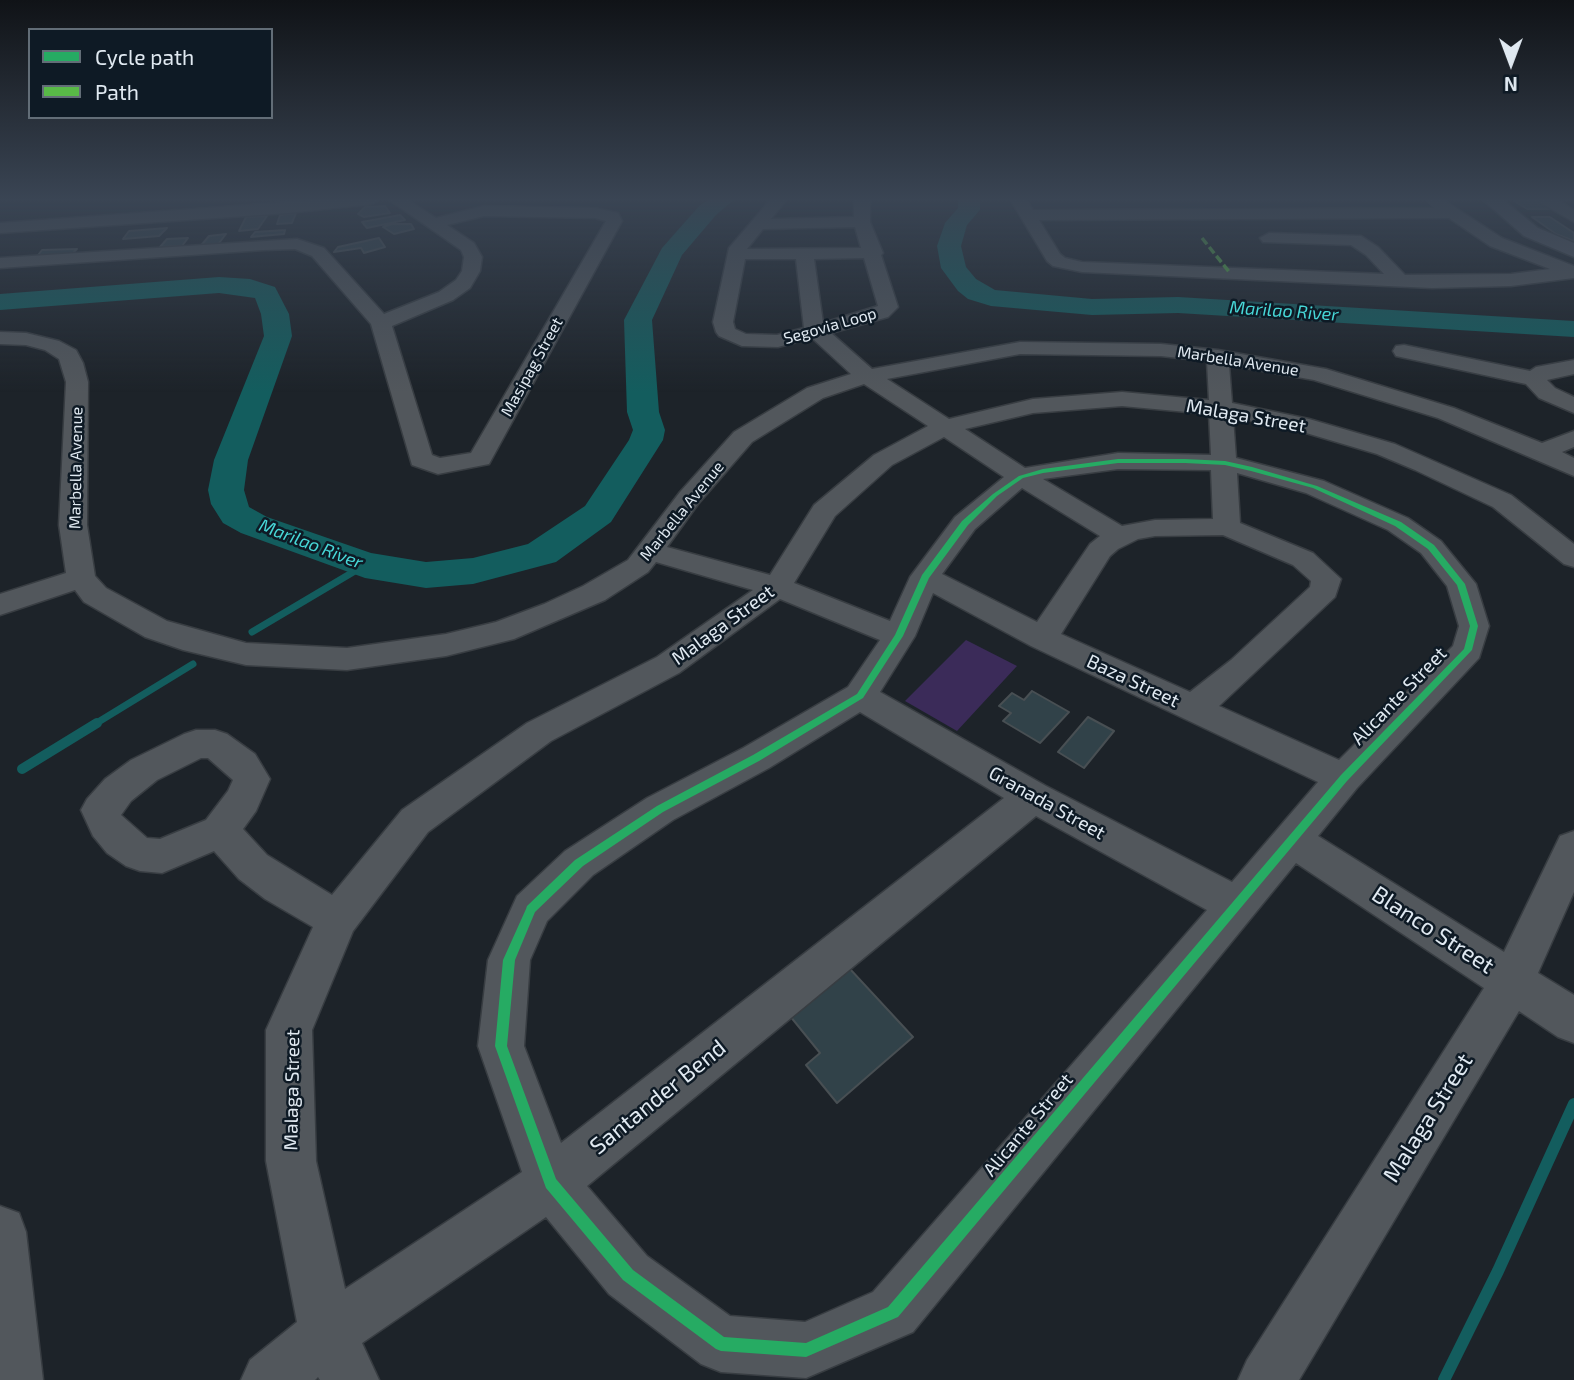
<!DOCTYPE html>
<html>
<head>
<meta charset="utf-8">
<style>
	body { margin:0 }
	#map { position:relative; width:1574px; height:1380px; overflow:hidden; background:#1d2329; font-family:"Exo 2",sans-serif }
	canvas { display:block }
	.legend { position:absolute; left:28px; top:28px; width:245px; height:91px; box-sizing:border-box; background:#0e1a25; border:2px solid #626d77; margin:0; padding:9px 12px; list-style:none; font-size:21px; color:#e0e9f1 }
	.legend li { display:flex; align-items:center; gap:14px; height:35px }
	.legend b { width:35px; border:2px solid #626d77 }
	.north { position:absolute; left:1476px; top:28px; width:70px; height:70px; -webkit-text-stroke:5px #0e1a25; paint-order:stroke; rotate:180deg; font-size:19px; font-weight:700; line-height:28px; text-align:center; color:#e0e9f1 }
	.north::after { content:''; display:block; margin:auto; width:24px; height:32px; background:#e0e9f1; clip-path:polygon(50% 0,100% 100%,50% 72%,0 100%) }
</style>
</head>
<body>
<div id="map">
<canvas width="1574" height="1380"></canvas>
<ul class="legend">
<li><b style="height:9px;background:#26ab63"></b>Cycle path</li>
<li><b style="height:9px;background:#58b947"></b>Path</li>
</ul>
<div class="north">N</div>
</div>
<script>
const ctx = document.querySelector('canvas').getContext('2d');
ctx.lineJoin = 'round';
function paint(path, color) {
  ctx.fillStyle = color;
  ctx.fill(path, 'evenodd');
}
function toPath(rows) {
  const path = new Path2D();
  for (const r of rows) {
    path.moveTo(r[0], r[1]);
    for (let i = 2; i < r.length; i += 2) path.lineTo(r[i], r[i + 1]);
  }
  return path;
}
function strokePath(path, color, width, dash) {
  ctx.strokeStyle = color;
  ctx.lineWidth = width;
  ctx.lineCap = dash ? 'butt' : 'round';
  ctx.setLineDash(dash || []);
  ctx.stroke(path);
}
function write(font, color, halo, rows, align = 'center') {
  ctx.font = font + ' "Exo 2",sans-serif';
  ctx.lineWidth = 5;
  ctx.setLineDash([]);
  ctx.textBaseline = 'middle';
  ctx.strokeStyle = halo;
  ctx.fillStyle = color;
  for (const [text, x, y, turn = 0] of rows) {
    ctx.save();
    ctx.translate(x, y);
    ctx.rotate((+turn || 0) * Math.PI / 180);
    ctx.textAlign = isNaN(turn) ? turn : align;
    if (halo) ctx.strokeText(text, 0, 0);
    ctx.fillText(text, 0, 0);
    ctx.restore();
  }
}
paint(toPath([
	[966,640,1017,666,957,731,905,701]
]), '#3b2b59');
strokePath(toPath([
	[252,632,365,565],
	[95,724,193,664]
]), '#135d5e', 7);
strokePath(toPath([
	[22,769,97,723]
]), '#135d5e', 10);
strokePath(toPath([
	[1444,1380,1498,1271,1574,1104]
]), '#135d5e', 12);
paint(toPath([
	[710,199,735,199,716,215,682,255,652,320,659,412,665,430,663,440,611,522,556,562,473,584,426,588,365,578,241,533,223,523,211,504,208,490,214,460,264,336,261,314,255,298,219,293,0,310,0,294,219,277,250,279,275,287,289,314,292,336,248,460,244,490,249,507,267,517,371,553,426,562,473,558,528,544,585,506,629,440,633,430,627,412,624,320,662,248,700,205,710,199],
	[958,199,980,199,980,210,967,225,961,246,966,267,976,279,995,290,1092,299,1178,297,1574,321,1574,337,1178,313,1092,315,991,306,968,299,958,291,941,268,937,246,945,223,958,208,958,199]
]), '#135d5e');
const building = toPath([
	[1514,201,1541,201,1553,209,1527,209,1514,201],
	[385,206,390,213,364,217,358,214,365,207,385,206],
	[296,213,292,223,277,224,280,215,296,213],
	[400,215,405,220,367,228,362,222,400,215],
	[267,216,258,229,239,231,246,217,267,216],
	[1532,217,1550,217,1574,233,1574,241,1556,234,1532,217],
	[392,224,411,224,414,229,394,234,383,227,392,224],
	[167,228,159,236,123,239,129,231,167,228],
	[285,230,284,234,251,237,255,232,285,230],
	[226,234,216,247,199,248,209,236,226,234],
	[188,238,182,246,160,247,167,239,188,238],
	[379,238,385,247,364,253,361,248,334,252,338,247,379,238],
	[77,249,70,256,35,259,42,250,77,249],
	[1032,691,1069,712,1040,743,1003,721,1011,713,999,706,1012,693,1024,700,1032,691],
	[1088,717,1114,731,1084,768,1058,752,1088,717],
	[850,969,913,1037,837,1103,806,1065,820,1053,790,1016,850,969]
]);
paint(building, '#314249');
strokePath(building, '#484f53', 2);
const minor = toPath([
	[330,199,380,199,372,204,288,213,0,233,0,223,330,199],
	[388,199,406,199,436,218,484,206,595,208,618,213,622,221,489,464,438,474,412,465,371,324,312,256,295,249,264,250,0,268,0,258,297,239,324,248,384,314,439,292,456,280,462,271,464,257,461,250,388,199],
	[484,216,595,218,606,221,471,453,440,458,432,455,392,326,453,300,470,288,480,271,482,257,474,243,447,225,484,216],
	[771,199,787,199,771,219,854,217,854,199,870,199,870,222,883,253,881,255,898,307,888,317,831,333,872,369,1020,342,1161,344,1218,350,1326,369,1454,408,1542,443,1574,431,1574,447,1562,452,1574,458,1574,476,1438,418,1314,380,1229,365,1232,403,1309,419,1395,444,1511,495,1574,544,1574,567,1564,564,1493,507,1415,470,1377,454,1296,430,1233,417,1236,458,1324,481,1408,518,1441,541,1476,584,1489,626,1479,658,1357,788,1318,836,1504,952,1560,836,1574,831,1574,892,1538,973,1574,995,1574,1043,1558,1037,1519,1011,1299,1380,1238,1380,1247,1360,1484,988,1296,863,913,1332,806,1378,721,1372,701,1364,609,1294,546,1217,362,1343,379,1380,320,1380,318,1377,315,1380,241,1380,250,1360,297,1322,266,1161,266,1030,313,927,265,899,239,879,214,851,162,873,140,871,126,866,107,853,93,836,81,810,87,799,105,779,131,760,184,734,196,730,215,730,227,734,255,754,270,779,256,811,243,829,267,855,332,895,402,810,527,723,657,657,753,590,656,562,648,572,605,600,514,639,446,656,347,670,246,665,183,650,145,637,84,602,75,590,0,615,0,594,66,573,59,525,66,382,59,359,45,350,26,345,0,344,0,332,26,333,59,341,76,350,83,363,88,382,87,525,95,576,106,588,167,621,246,643,347,648,446,634,496,622,544,604,583,586,628,560,680,492,734,432,807,388,851,374,812,338,778,347,742,346,719,336,716,332,713,322,729,248,771,199],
	[855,227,861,248,747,249,763,229,855,227],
	[864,258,878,306,823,323,814,259,864,258],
	[745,259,796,259,804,328,777,335,746,334,735,329,733,322,745,259],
	[1020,354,1161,356,1207,361,1209,400,1122,392,1033,399,949,419,887,379,1020,354],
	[864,384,928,426,874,455,814,505,770,575,667,547,698,504,752,442,823,398,864,384],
	[1122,406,1209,414,1211,455,1118,453,1025,468,965,429,1033,413,1122,406],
	[944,437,1004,477,955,517,910,577,890,621,794,583,835,516,892,465,944,437],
	[1118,469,1211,470,1213,519,1155,520,1122,526,1043,479,1118,469],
	[1237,473,1306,493,1388,530,1421,553,1447,586,1459,626,1453,646,1339,760,1219,706,1335,597,1341,579,1313,553,1240,523,1237,473],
	[1022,488,1100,536,1090,544,1037,622,942,574,975,529,1022,488],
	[1223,535,1293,565,1311,581,1310,587,1231,660,1190,692,1061,634,1110,556,1118,549,1138,539,1155,536,1223,535],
	[933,593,1031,646,1318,782,1232,882,1046,786,880,692,915,636,933,593],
	[780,599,880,640,848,687,743,748,647,798,565,851,517,896,488,960,478,1046,522,1172,345,1289,316,1161,312,1030,353,931,428,832,551,741,679,673,780,599],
	[860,712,1004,798,561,1143,524,1046,530,960,547,921,593,875,673,820,769,768,860,712],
	[201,758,208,758,233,780,228,791,206,820,160,839,147,838,121,815,131,801,157,780,201,758],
	[1036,816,1207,910,873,1292,805,1322,730,1316,647,1256,587,1186,1036,816],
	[1010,199,1026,199,1033,210,1434,208,1426,199,1442,199,1502,238,1574,266,1574,278,1511,286,1432,288,1082,272,1053,266,1047,261,1010,199],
	[1449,218,1490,246,1550,269,1511,274,1405,275,1378,247,1361,236,1269,233,1260,238,1263,242,1351,245,1366,255,1384,274,1082,262,1065,258,1060,254,1039,220,1449,218],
	[1540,199,1556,199,1574,210,1574,222,1541,203,1540,199],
	[1404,345,1530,371,1536,367,1574,360,1574,374,1547,380,1555,388,1574,397,1574,413,1539,398,1526,384,1396,356,1393,351,1396,346,1404,345],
	[0,1206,19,1213,26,1232,43,1380,0,1380,0,1206]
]);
const major = toPath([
	[1482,199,1502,199,1538,228,1574,243,1574,257,1524,236,1482,199]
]);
strokePath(minor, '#383d42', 3);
strokePath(major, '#383d42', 3);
paint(minor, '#52575c');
paint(major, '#565b65');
strokePath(toPath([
	[1202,238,1230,273]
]), '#58b947', 3.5, [8, 3.5]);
paint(toPath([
	[1118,459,1185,459,1225,461,1252,467,1317,486,1401,522,1434,545,1465,584,1478,626,1472,650,1347,781,898,1317,806,1357,721,1351,716,1349,623,1280,546,1188,495,1046,503,960,526,909,527,906,575,860,657,806,753,755,857,694,895,635,922,575,962,521,993,494,1019,476,1043,469,1118,459],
	[1118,463,1185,463,1225,465,1251,471,1313,488,1395,526,1428,549,1457,585,1470,626,1464,649,1341,775,888,1307,806,1343,724,1337,633,1270,556,1179,507,1046,515,960,535,912,583,866,663,812,759,761,863,698,903,636,929,578,968,525,997,496,1023,478,1043,473,1118,463]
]), '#26ab63');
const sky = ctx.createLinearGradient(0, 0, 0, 392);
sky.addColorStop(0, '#101317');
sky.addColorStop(0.51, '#3a4554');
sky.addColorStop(1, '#3a455400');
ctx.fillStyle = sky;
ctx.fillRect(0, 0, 1574, 392);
write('16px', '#e0e9f1', '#0e1a25', [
	["Segovia Loop",830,326,-16],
	["Marbella Avenue",1238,361,9],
	["Masipag Street",532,367,-61],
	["Marbella Avenue",76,468,-89],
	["Marbella Avenue",682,511,-51]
]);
write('italic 18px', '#47d7d7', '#0e1a25', [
	["Marilao River",1284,311,4],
	["Marilao River",311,544,21]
]);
write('19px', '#e0e9f1', '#0e1a25', [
	["Malaga Street",1246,416,10],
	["Malaga Street",723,625,-36],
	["Baza Street",1133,681,25],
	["Alicante Street",1399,696,-46],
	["Granada Street",1047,803,29],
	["Malaga Street",292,1090,-89],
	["Alicante Street",1028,1125,-50]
]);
write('23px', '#e0e9f1', '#0e1a25', [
	["Blanco Street",1433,930,33],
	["Santander Bend",658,1097,-39],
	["Malaga Street",1428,1118,-58]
]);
</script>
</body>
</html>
